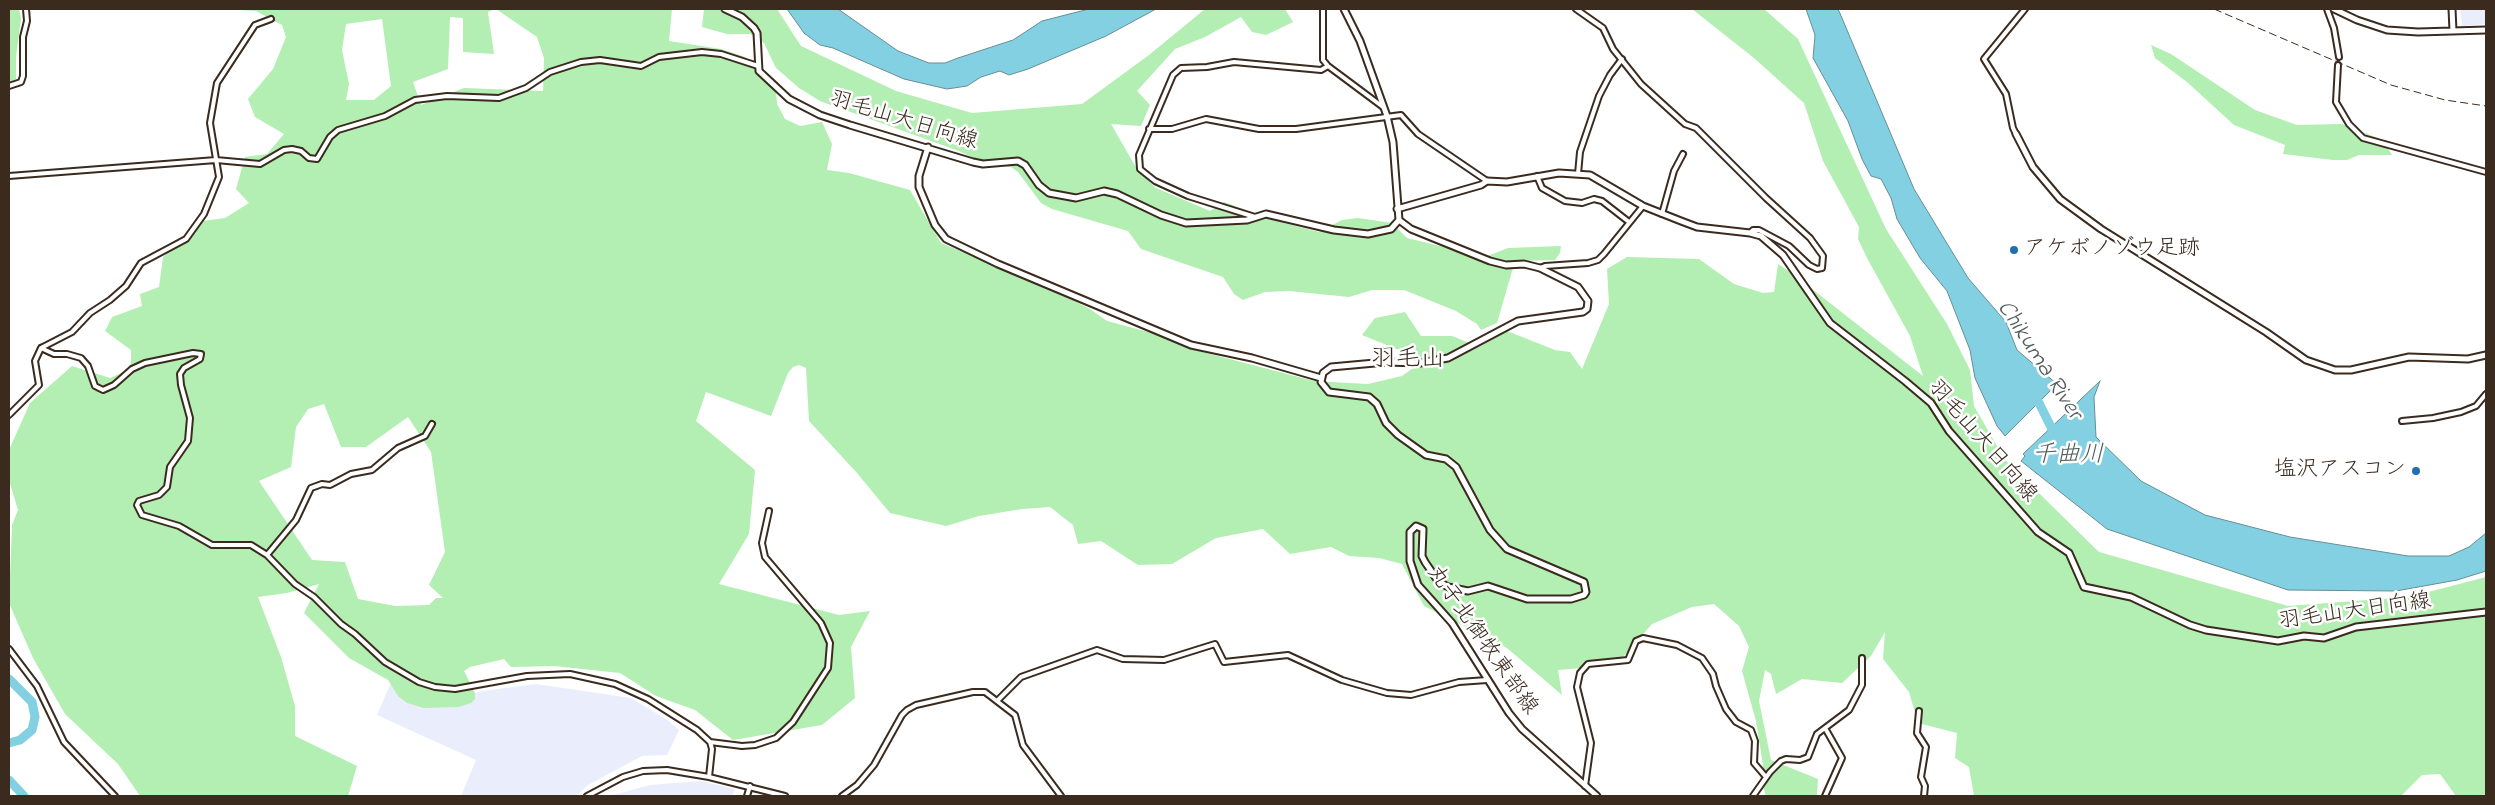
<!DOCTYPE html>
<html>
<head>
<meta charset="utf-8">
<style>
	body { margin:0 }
	#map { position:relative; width:2495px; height:805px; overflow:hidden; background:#fff; font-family:"Indie Flower",sans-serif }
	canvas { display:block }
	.frame { position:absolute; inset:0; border:10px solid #3b2a1e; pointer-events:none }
</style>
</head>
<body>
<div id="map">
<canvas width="2495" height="805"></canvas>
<div class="frame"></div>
</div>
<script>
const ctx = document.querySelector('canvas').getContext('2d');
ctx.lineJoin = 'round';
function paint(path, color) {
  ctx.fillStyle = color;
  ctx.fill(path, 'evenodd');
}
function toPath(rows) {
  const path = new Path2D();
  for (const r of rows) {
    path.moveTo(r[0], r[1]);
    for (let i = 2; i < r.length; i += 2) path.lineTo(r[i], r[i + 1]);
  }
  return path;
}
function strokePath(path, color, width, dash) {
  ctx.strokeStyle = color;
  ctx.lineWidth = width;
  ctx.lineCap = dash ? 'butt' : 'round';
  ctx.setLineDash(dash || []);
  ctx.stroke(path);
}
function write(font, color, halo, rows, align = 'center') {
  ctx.font = font + ' "Indie Flower","Klee One",sans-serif';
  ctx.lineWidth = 5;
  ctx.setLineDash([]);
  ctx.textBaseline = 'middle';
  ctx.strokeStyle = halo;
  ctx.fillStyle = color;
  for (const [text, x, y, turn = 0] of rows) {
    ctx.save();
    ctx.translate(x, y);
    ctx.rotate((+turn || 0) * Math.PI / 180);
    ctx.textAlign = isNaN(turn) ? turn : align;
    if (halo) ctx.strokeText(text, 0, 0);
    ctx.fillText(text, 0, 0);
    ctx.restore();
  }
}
paint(toPath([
	[2460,9,2486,9,2486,24,2462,26],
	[392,680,455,699,482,691,536,684,631,698,666,719,679,730,667,755,642,756,588,785,576,796,461,796,476,760,377,715],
	[701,781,735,789,732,796,610,796,650,785]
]), '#eaedfc');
paint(toPath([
	[9,9,19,9,21,19,16,57,16,79,9,83],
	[225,9,495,9,488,12,494,54,463,52,463,18,450,17,448,69,413,82,421,105,464,88,543,91,544,58,537,37,496,9,672,9,669,41,721,49,745,57,776,90,777,104,785,119,800,126,822,122,832,144,827,170,849,173,910,190,941,243,1039,283,1090,309,1107,321,1152,333,1195,350,1314,381,1368,384,1402,376,1413,368,1399,350,1362,335,1375,318,1405,312,1421,336,1452,336,1479,347,1507,331,1555,350,1570,352,1582,369,1609,304,1607,269,1627,257,1699,259,1734,284,1763,293,1774,292,1778,264,1793,274,1923,376,1910,336,1867,258,1858,239,1859,227,1823,161,1804,103,1754,58,1692,9,1764,9,1798,39,1886,229,1947,324,1970,370,1974,406,2005,460,2099,552,2288,606,2409,597,2486,577,2486,796,2456,796,2440,774,2422,775,2401,796,1974,796,1969,767,1955,758,1957,733,1918,723,1909,692,1883,659,1885,632,1871,656,1842,683,1802,679,1776,694,1771,674,1765,670,1759,701,1771,760,1818,779,1817,796,1766,796,1760,776,1763,765,1756,721,1742,671,1749,647,1739,626,1714,604,1692,607,1652,624,1616,665,1558,670,1562,695,1507,648,1424,606,1402,564,1379,558,1349,556,1331,547,1290,554,1263,529,1216,538,1172,564,1138,565,1101,541,1078,544,1073,525,1050,507,1022,509,979,516,946,526,890,513,857,473,809,421,806,368,799,365,793,367,788,373,771,416,706,392,696,421,755,470,749,534,719,584,839,615,870,611,851,647,855,698,822,725,733,740,695,710,656,696,620,673,554,666,511,667,504,659,470,667,464,671,475,693,475,699,471,703,458,707,424,708,407,703,398,696,388,680,349,658,304,613,319,584,287,593,258,597,281,657,295,706,295,736,357,766,348,796,140,796,118,764,65,714,33,658,9,603,12,525,18,510,9,480,9,450,30,403,72,366,110,378,126,371,131,363,131,350,105,331,112,317,142,306,140,294,159,287,163,257,203,221,225,218,249,203,236,189,245,157,267,154,284,134,255,117,248,99,273,69,286,37,282,25,256,11],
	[382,19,391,86,374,100,346,100,349,84,342,50,346,24],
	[324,404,341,447,366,447,408,417,431,452,445,552,429,585,443,598,436,598,429,605,395,606,358,599,345,562,312,560,259,481,291,467,296,427,308,409],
	[704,9,777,9,801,46,896,91,972,113,1082,104,1149,55,1205,9,1285,9,1293,22,1266,35,1252,32,1241,17,1205,37,1175,49,1137,91,1150,105,1141,126,1111,124,1138,171,1156,188,1210,211,1224,202,1280,222,1319,232,1342,220,1358,218,1392,223,1407,238,1485,257,1508,248,1561,246,1560,253,1555,260,1515,261,1497,323,1481,330,1477,324,1456,311,1404,290,1372,290,1349,297,1289,291,1265,292,1243,300,1234,294,1223,277,1141,249,1128,231,1052,209,1041,203,1018,172,1011,167,986,164,959,151,820,101,799,88,776,68,764,43,750,34,727,34,702,27],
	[2151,45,2171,54,2255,110,2297,125,2342,124,2383,140,2392,155,2359,155,2347,160,2333,160,2283,154,2285,145,2234,125,2187,82,2155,58]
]), '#b3eeb3');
const water = toPath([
	[787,9,838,9,898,51,929,63,945,63,958,58,1013,40,1042,21,1089,9,1156,9,1106,36,1028,69,1009,75,1000,71,981,77,967,86,947,89,904,79,833,48,820,45,804,33,787,9],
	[1806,9,1837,9,1839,11,1914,189,1968,278,2006,322,2017,350,2057,384,2005,436,1997,426,1975,378,1970,350,1947,291,1920,258,1897,219,1891,198,1881,179,1871,176,1862,159,1848,121,1813,58,1815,35,1806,9],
	[2100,381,2094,397,2096,437,2141,481,2205,515,2290,537,2408,556,2449,556,2469,547,2486,533,2486,571,2457,580,2396,591,2288,590,2107,529,2021,461,2025,456,2023,454,2100,381]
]);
paint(water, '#83d0e3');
strokePath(water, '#668e94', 1);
strokePath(toPath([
	[2034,393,2053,431,2058,435],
	[9,679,32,702,35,717,32,730,20,740,9,743],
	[9,780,24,796]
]), '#83d0e3', 9);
const street = toPath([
	[1323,9,1323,60,1328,66,1383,107],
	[1576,9,1603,28,1613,49,1641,84,1685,124,1696,128,1766,198,1810,238,1823,256,1822,268,1817,269,1809,265,1789,246,1759,230,1753,230,1750,233],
	[2327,9,2334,28,2339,57],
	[2338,65,2336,102,2349,124,2363,138,2486,172],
	[9,86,21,82,23,76,23,37,27,21,26,9],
	[1149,129,1172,129,1206,119,1259,129,1296,129,1401,115,1418,134,1487,181],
	[2016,134,2013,128,2006,94,1984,59,2025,9],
	[1578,174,1580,152,1599,96,1610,75,1622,59],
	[9,176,216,160,260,164,284,150,292,149,301,151,309,158,317,159,330,137,338,130,385,116,415,100,447,96,499,98,526,88,550,72,581,62,600,60,641,66,659,57,702,52,721,54,758,66],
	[1537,176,1542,188,1565,201,1582,203,1594,199,1602,201,1629,222],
	[1662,214,1674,171,1683,154],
	[1255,217,1188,196,1155,181,1140,169,1139,155,1173,75,1181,68,1207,67,1234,62,1321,70,1328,66],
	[1540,268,1545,266,1588,263,1598,260,1604,254,1643,206],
	[41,348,54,354,67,354,81,358,88,366,95,386,103,390,114,385,132,369,145,363,193,353,201,354,200,359,184,368,180,374,181,385,190,418,188,441,170,467,167,487,159,495,139,501,137,505,142,515,179,526,212,545,251,545,267,555,295,584,314,597,341,624,355,634,385,662,419,682,435,687,455,689,527,676,570,674,615,684,648,699,697,730,710,742,712,749,709,777],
	[9,415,39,385,35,361,41,348,72,332,90,313,110,300,126,286,141,263,186,239,204,214,219,177,210,123,217,83,255,25,271,19],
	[2402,421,2433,418,2461,412,2476,406,2486,394],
	[267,555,296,520,311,488,322,484,330,485,351,474,372,470,398,448,425,436,432,424],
	[9,649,37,686,64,742,115,796],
	[998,700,1021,677,1097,650,1123,659,1164,660,1215,644,1224,662,1288,655,1342,680,1387,693,1411,695,1459,682,1487,680],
	[1919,711,1917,733,1926,747,1921,777,1925,786,1924,796],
	[710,742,742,746,755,745,776,738,793,722,828,668,830,643,821,623,765,557,762,543,769,511],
	[1585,786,1591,743,1577,687,1580,673,1588,664,1628,660,1636,641,1643,638,1677,645,1702,658,1713,674,1716,686,1726,709,1736,722,1751,730,1755,741,1754,763,1766,777],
	[587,796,623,777,643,771,667,770,709,777,785,796],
	[747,796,750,786],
	[842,796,857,785,874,765,902,715,907,710,916,705,973,692,985,692,1015,715,1023,745,1061,796],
	[1753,796,1770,772,1781,761,1786,759,1800,760,1808,757,1817,734,1849,710,1862,685,1862,658],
	[1825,796,1842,758,1825,728]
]);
const secondary = toPath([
	[725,9,742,17,754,28,757,33,759,71,789,99,820,115,850,125,973,162,983,164,1018,161,1025,165,1039,185,1049,193,1076,198,1104,191,1117,194,1161,215,1186,223,1247,220,1266,214,1334,230,1368,234,1391,229,1399,220],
	[1344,9,1360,41,1387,116,1393,142,1399,220,1411,229,1490,261,1506,265,1524,264,1540,268,1578,287,1588,301,1587,309,1583,312,1518,321,1448,358,1420,363,1386,362,1331,367,1323,373,1321,382,1329,392,1369,397,1377,404,1386,423,1398,435,1426,455,1446,459,1456,467,1490,530,1507,549,1584,582,1586,592,1584,595,1571,599,1527,599,1488,586,1468,591,1448,587,1438,581,1425,562,1422,556,1423,529,1416,526,1410,532,1410,561,1418,585,1452,623,1509,713,1522,729,1597,796],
	[2334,9,2357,20,2387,30,2418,32,2486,30],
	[2452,9,2453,31],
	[2016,134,2033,167,2060,199,2101,229,2266,332,2306,360,2335,370,2351,370,2409,357,2468,359,2486,355],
	[928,147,919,176,919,187,935,225,946,239,998,264,1191,345,1252,358,1321,378],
	[1397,209,1481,185,1487,181,1507,182,1559,173,1590,175,1643,206,1681,221,1697,227,1750,233,1761,236,1783,255,1830,323,1905,381,1931,403,1949,431,2038,532,2069,553,2084,587,2131,597,2190,625,2206,630,2278,641,2304,636,2324,638,2356,627,2486,612]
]);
strokePath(street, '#3b2a1e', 8);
strokePath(secondary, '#3b2a1e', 9);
strokePath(street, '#fff', 4);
strokePath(secondary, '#fff', 5);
strokePath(toPath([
	[2214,9,2391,85,2445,100,2486,106]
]), '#3b2a1e', 1, [8, 4]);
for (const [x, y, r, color] of [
	[2014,250,5,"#1f6fb2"],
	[2416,471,5,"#1f6fb2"]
]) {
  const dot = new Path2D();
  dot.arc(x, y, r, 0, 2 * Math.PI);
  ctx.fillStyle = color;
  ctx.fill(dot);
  strokePath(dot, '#fff', 2);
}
write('22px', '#3b2a1e', '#fff', [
	["羽毛山大日向線",903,122,17],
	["羽毛山大日向線",1981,442,49],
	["羽毛山大日向線",2355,613,-8],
	["丸子北御牧東部線",1481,641,55]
]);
write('22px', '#3b2a1e', '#fff', [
	["アケボノゾウ足跡",2024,250],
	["塩沢アスコン",2406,471,"right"]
], 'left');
write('italic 24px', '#515c59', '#fff', [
	["Chikuma River",2038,361,57],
	["千曲川",2068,457]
]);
write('25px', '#3b2a1e', '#fff', [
	["羽毛山",1408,361]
]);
</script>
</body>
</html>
